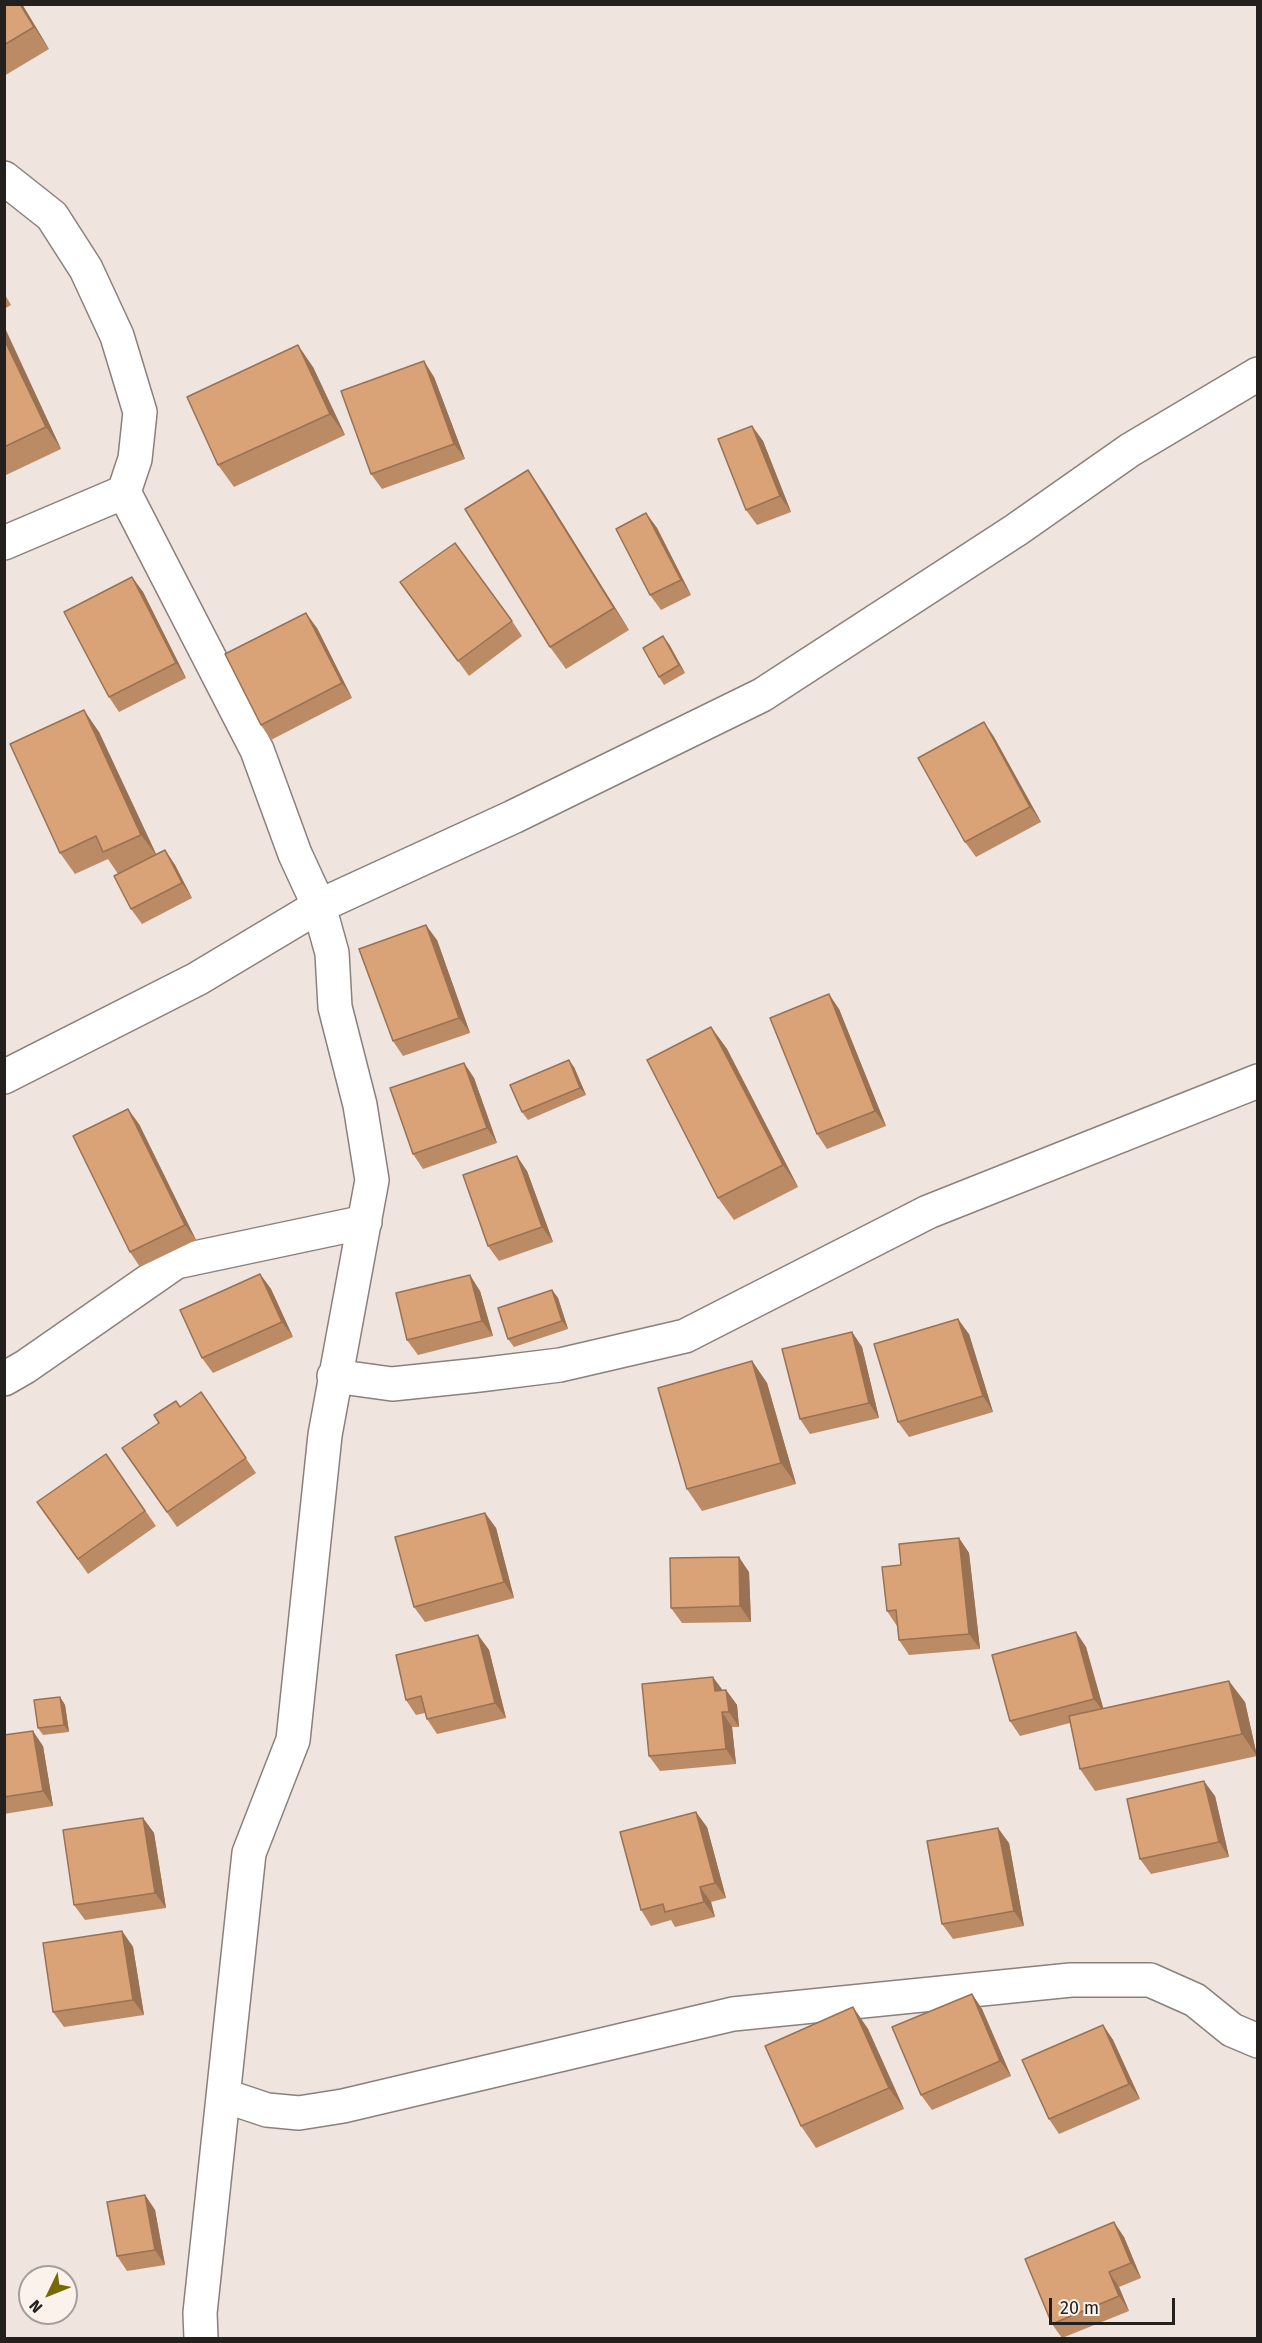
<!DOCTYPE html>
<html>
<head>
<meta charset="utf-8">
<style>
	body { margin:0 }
	#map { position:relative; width:1262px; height:2343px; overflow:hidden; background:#efe4de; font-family:"Fira Sans",sans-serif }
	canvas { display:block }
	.frame { position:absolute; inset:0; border:6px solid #24201e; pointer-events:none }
	.north { position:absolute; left:18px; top:2265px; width:60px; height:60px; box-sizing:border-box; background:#fcf2ec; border:2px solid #a69e9a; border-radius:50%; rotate:227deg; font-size:16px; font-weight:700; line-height:24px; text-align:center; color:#24201e }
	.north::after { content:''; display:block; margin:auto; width:21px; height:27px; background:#776a02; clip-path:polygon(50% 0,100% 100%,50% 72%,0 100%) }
	.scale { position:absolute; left:1049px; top:2298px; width:126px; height:27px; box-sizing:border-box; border:3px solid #24201e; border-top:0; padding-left:8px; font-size:18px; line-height:21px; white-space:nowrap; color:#24201e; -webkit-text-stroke:4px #fcf2ec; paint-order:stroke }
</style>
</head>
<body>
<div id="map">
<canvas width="1262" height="2343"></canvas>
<div class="frame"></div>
<div class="north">N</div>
<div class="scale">20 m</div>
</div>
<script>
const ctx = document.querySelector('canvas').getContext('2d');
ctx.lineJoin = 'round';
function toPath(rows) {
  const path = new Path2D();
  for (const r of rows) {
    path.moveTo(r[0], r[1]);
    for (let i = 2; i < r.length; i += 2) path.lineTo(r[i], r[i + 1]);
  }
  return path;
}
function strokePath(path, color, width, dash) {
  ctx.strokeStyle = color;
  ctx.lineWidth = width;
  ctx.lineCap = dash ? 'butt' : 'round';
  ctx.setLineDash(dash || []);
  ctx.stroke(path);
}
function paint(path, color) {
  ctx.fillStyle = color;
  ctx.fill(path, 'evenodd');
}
const minor = toPath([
	[4,178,52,216,86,269,117,336,140,412,135,459,124,492,257,750,295,854,319,906,332,953,335,1007,360,1105,372,1180,325,1435,293,1740,249,1853,200,2313,201,2338],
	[4,543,124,492],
	[4,1077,197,979,319,906,513,817,762,695,1016,530,1130,450,1258,374],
	[334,1376,392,1384,479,1375,560,1365,685,1336,928,1212,1258,1081],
	[4,1379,25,1367,176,1262,365,1222],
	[225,2096,267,2110,299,2113,343,2106,733,2014,1071,1980,1150,1980,1195,2000,1232,2030,1258,2041]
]);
strokePath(minor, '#8a817c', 36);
strokePath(minor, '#fff', 33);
paint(toPath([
	[4,4,22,4,49,49,4,76],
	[4,293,11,305,4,309],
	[4,328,61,449,6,475,4,474],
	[313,367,345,435,234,487,218,465],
	[434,377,465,459,382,489,371,474],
	[752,426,763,441,791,512,757,525,746,510],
	[543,492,629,630,566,669,550,647],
	[646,513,657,528,691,595,661,610,650,595],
	[132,577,143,592,186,678,119,712,109,697],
	[400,582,512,621,522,636,469,676],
	[317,628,352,698,271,740,261,725],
	[669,644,685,673,664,685,659,677],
	[984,722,994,737,1041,822,976,857,965,842],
	[99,732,156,854,165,850,175,865,192,898,142,924,131,909,118,874,108,859,75,874,60,853],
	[437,940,470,1033,403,1056,393,1041],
	[839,1009,886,1126,827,1149,817,1134],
	[711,1027,727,1049,798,1187,734,1220,718,1198],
	[464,1063,474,1078,497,1143,423,1169,413,1154],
	[574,1067,586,1095,528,1120,522,1112],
	[139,1124,196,1240,140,1267,130,1252],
	[527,1171,553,1242,499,1261,488,1246],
	[260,1274,271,1289,293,1337,213,1373,202,1358],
	[552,1290,558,1298,568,1329,514,1347,508,1339],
	[480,1291,493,1336,418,1355,407,1340],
	[852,1332,862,1347,879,1418,810,1434,800,1419],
	[969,1334,993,1412,909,1437,898,1422],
	[752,1361,767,1383,796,1484,702,1511,687,1489],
	[201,1392,256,1473,177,1527,122,1448,159,1423],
	[106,1454,156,1526,88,1574,37,1502],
	[485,1513,496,1528,514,1598,425,1622,414,1607],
	[959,1538,969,1553,980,1649,909,1655,899,1640,897,1626,887,1611],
	[749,1572,751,1622,682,1623,671,1608],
	[1076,1632,1086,1647,1103,1709,1245,1702,1257,1756,1095,1791,1080,1769,1070,1723,1020,1736,1010,1721],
	[478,1635,489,1650,506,1718,437,1734,427,1719,425,1713,416,1715,406,1700],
	[726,1690,737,1705,739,1727,732,1727,736,1764,660,1771,649,1756],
	[60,1697,65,1705,69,1732,43,1735,38,1728],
	[4,1735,43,1746,53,1806,4,1814],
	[1215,1796,1229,1857,1151,1874,1140,1859],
	[143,1818,154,1833,166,1908,85,1920,74,1905],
	[707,1827,726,1898,711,1902,715,1917,675,1927,671,1920,651,1926,641,1910],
	[1009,1843,1024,1926,953,1939,942,1924],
	[122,1931,133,1947,144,2015,64,2027,53,2012],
	[972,1994,982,2009,1011,2076,932,2110,921,2095],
	[853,2007,868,2029,904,2109,816,2148,801,2126],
	[1103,2025,1113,2040,1140,2099,1059,2134,1049,2119],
	[145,2195,155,2210,165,2265,127,2271,117,2256],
	[1124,2237,1141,2278,1119,2287,1129,2311,1062,2338,1052,2324]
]), '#bb8b66');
paint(toPath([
	[20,4,22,4,49,49,34,27],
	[5,328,61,449,46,427,4,339],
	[298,345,313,367,345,435,330,414],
	[424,361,434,377,465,459,454,444],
	[752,426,763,441,791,512,780,496],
	[528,470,543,492,629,630,614,608],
	[646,513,657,528,691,595,681,580],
	[132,577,143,592,186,678,176,663],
	[306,613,317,628,352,698,342,683],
	[663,636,669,644,685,673,679,665],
	[84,710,99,732,157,856,141,835],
	[984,722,994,737,1041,822,1030,807],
	[165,850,175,865,192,898,182,883],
	[426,925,437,940,470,1033,459,1018],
	[829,994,839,1009,886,1126,875,1111],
	[711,1027,727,1049,798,1187,783,1165],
	[569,1060,574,1067,586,1095,580,1088],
	[464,1063,474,1078,497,1143,487,1128],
	[128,1109,139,1124,196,1240,185,1225],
	[517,1156,527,1171,553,1242,542,1227],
	[260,1274,271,1289,293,1337,282,1322],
	[470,1275,480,1291,493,1336,482,1321],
	[552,1290,558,1298,568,1329,562,1321],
	[958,1319,969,1334,993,1412,983,1396],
	[852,1332,862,1347,879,1418,869,1403],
	[752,1361,767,1383,796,1484,781,1463],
	[485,1513,496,1528,514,1598,504,1582],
	[959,1538,969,1553,980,1649,969,1634],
	[739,1557,749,1572,751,1622,740,1606],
	[1076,1632,1086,1647,1105,1714,1094,1699],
	[478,1635,489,1650,506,1718,495,1703],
	[713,1677,724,1692,715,1691],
	[1229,1681,1245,1702,1257,1756,1242,1734],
	[726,1690,737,1705,739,1727,729,1712],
	[60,1697,65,1705,69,1732,64,1725],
	[722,1712,732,1727,736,1764,726,1749],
	[33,1731,43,1746,53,1806,43,1791],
	[1204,1781,1215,1796,1229,1857,1219,1842],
	[696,1812,707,1827,726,1898,715,1883],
	[143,1818,154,1833,166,1908,155,1893],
	[998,1828,1009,1843,1024,1926,1014,1911],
	[700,1887,711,1902,715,1917,704,1902],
	[122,1931,133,1947,144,2015,133,2000],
	[972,1994,982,2009,1011,2076,1000,2061],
	[853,2007,868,2029,904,2109,889,2088],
	[1103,2025,1113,2040,1140,2099,1129,2084],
	[145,2195,155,2210,165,2265,155,2250],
	[1114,2222,1124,2237,1141,2278,1131,2263],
	[1109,2272,1119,2287,1129,2311,1119,2296]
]), '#997153');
const building = toPath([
	[4,4,20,4,34,27,4,45,4,4],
	[4,339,46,427,4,447,4,339],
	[298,345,330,414,218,465,187,397,298,345],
	[424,361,454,444,371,474,341,391,424,361],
	[752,426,780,496,746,510,718,439,752,426],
	[528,470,614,608,550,647,465,509,528,470],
	[646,513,681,580,650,595,616,529,646,513],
	[455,543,512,621,458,661,400,582,455,543],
	[132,577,176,663,109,697,64,612,132,577],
	[306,613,342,683,261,725,225,654,306,613],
	[663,636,679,665,659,677,643,648,663,636],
	[84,710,141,835,103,852,96,836,60,853,10,744,84,710],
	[984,722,1030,807,965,842,918,758,984,722],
	[165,850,182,883,131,909,114,876,165,850],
	[426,925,459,1018,393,1041,359,949,426,925],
	[829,994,875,1111,817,1134,770,1018,829,994],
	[711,1027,783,1165,718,1198,647,1060,711,1027],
	[569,1060,580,1088,522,1112,510,1085,569,1060],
	[464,1063,487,1128,413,1154,390,1088,464,1063],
	[128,1109,185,1225,130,1252,73,1136,128,1109],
	[517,1156,542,1227,488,1246,463,1175,517,1156],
	[260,1274,282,1322,202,1358,180,1310,260,1274],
	[470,1275,482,1321,407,1340,396,1293,470,1275],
	[552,1290,562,1321,508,1339,498,1308,552,1290],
	[958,1319,983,1396,898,1422,874,1344,958,1319],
	[852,1332,869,1403,800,1419,782,1349,852,1332],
	[752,1361,781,1463,687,1489,658,1388,752,1361],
	[201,1392,246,1458,167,1512,122,1448,159,1423,154,1415,176,1401,180,1407,201,1392],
	[106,1454,145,1511,78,1559,37,1502,106,1454],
	[485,1513,504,1582,414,1607,395,1537,485,1513],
	[959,1538,969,1634,899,1640,896,1610,887,1611,882,1567,901,1565,899,1544,959,1538],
	[739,1557,740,1606,671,1608,670,1558,739,1557],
	[1076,1632,1094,1699,1010,1721,992,1655,1076,1632],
	[478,1635,495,1703,427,1719,421,1696,406,1700,396,1655,478,1635],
	[713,1677,715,1691,726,1690,729,1712,722,1712,726,1749,649,1756,642,1684,713,1677],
	[1229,1681,1242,1734,1080,1769,1069,1716,1229,1681],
	[60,1697,64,1725,38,1728,34,1700,60,1697],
	[33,1731,43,1791,4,1797,4,1735,33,1731],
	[1204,1781,1219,1842,1140,1859,1127,1799,1204,1781],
	[696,1812,715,1883,700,1887,704,1902,665,1912,663,1904,641,1910,620,1832,696,1812],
	[143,1818,155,1893,74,1905,63,1830,143,1818],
	[998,1828,1014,1911,942,1924,927,1841,998,1828],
	[122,1931,133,2000,53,2012,43,1943,122,1931],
	[972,1994,1000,2061,921,2095,892,2027,972,1994],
	[853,2007,889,2088,801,2126,765,2046,853,2007],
	[1103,2025,1129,2084,1049,2119,1022,2060,1103,2025],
	[145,2195,155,2250,117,2256,107,2202,145,2195],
	[1114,2222,1131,2263,1109,2272,1119,2296,1052,2324,1025,2259,1114,2222]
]);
paint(building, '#daa277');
strokePath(building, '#997153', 1.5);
</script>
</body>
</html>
